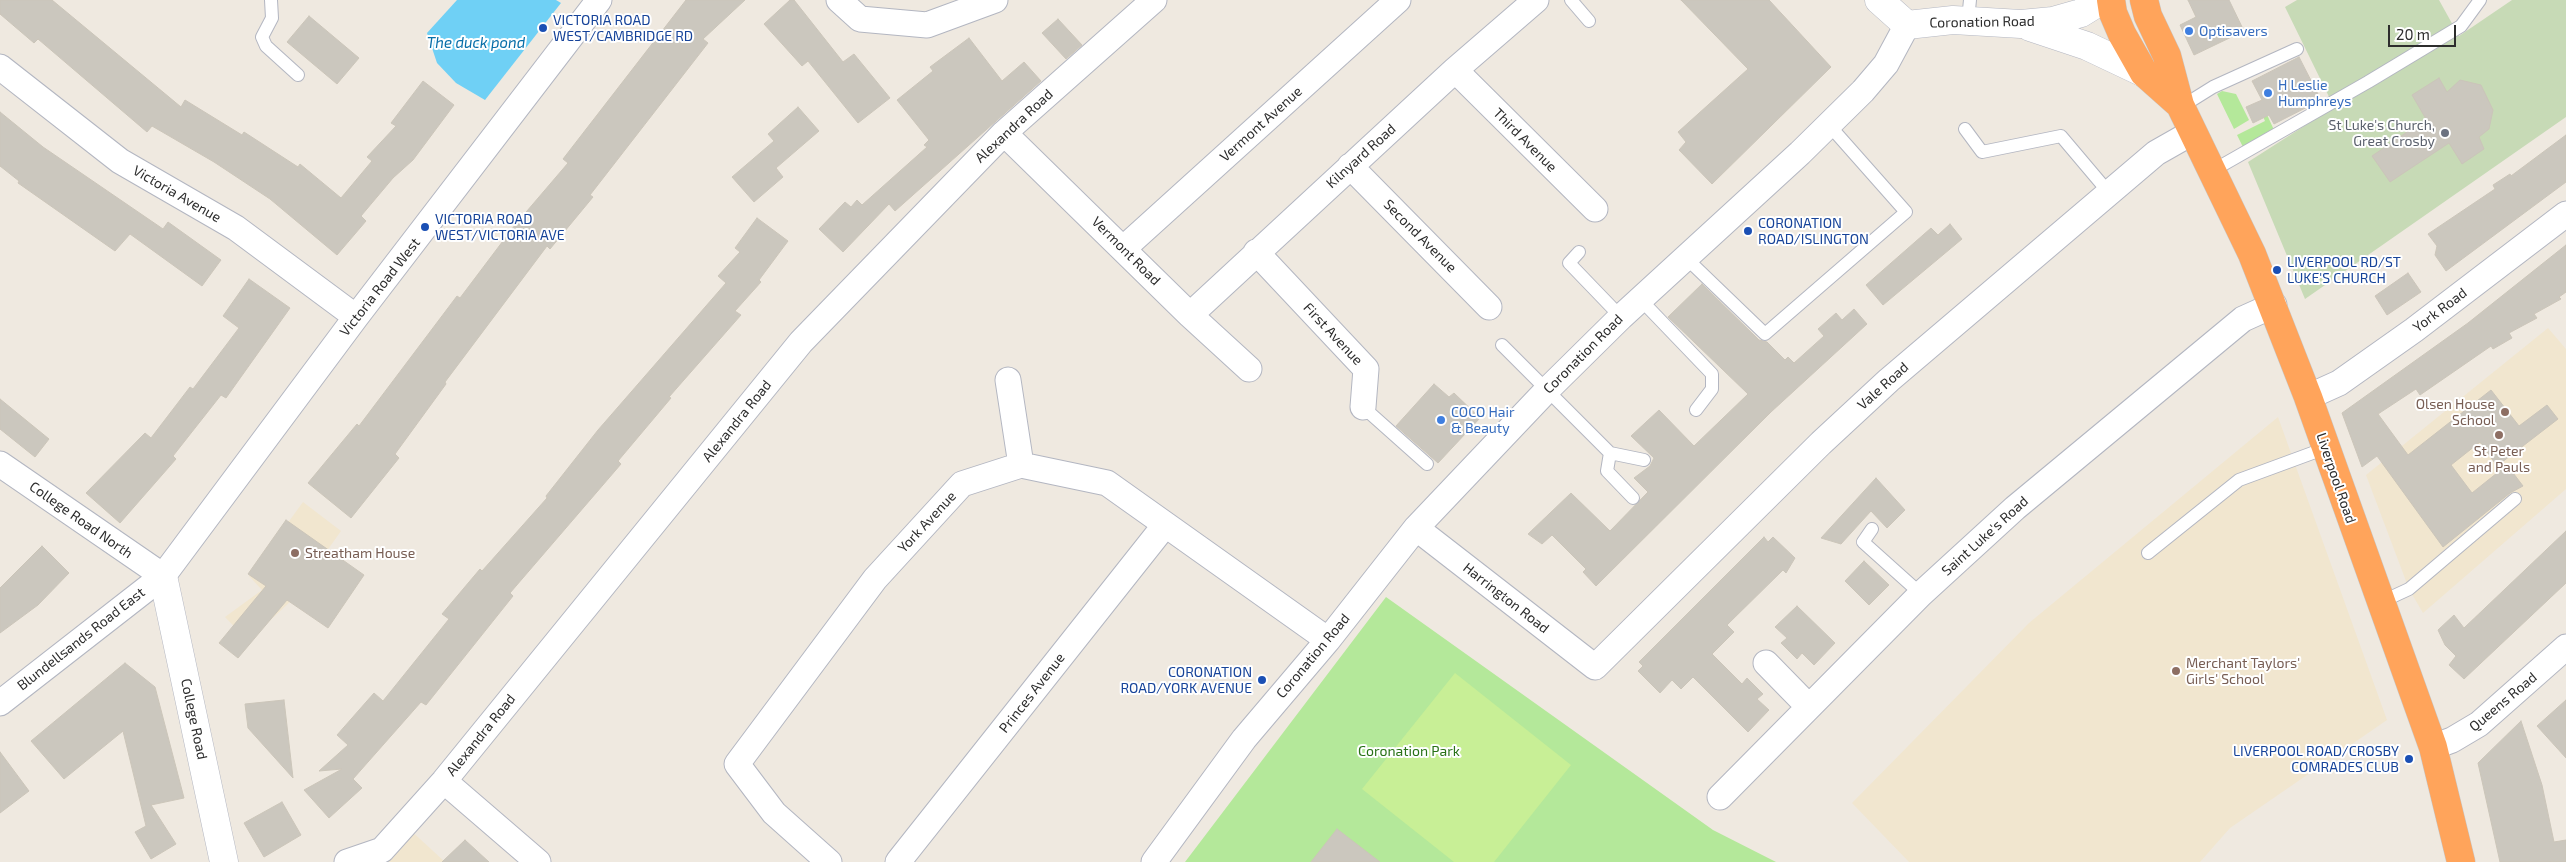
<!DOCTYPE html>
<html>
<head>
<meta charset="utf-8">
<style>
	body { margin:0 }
	#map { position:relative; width:2566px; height:862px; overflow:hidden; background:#efe9e0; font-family:"Exo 2",sans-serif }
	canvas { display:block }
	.scale { position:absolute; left:2388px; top:25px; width:68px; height:22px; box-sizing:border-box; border:2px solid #2d2d2d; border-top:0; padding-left:6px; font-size:15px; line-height:18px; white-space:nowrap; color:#2d2d2d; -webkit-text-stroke:4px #fff; paint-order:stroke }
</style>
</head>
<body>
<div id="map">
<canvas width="2566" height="862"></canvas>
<div class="scale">20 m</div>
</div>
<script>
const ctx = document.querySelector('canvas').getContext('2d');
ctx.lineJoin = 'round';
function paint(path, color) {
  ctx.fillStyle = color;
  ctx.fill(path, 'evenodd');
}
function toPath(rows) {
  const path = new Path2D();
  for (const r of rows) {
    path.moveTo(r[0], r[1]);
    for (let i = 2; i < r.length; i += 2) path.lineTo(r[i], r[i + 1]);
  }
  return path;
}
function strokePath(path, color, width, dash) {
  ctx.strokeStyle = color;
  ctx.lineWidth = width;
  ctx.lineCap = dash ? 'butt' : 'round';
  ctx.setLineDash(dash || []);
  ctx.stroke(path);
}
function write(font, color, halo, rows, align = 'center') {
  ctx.font = font + ' "Exo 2",sans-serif';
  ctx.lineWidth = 4;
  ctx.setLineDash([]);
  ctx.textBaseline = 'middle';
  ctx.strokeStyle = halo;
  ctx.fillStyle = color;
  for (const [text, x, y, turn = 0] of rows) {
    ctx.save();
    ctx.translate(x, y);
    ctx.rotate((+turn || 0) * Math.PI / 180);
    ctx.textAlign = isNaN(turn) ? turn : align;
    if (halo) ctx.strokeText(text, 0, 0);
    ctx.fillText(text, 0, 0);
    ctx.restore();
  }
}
paint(toPath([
	[2548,328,2566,349,2566,489,2423,613,2409,589,2366,475],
	[2278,417,2387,720,2230,828,2200,862,1909,862,1852,803,2029,623],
	[303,502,341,531,292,600,248,641,225,617,262,590,249,576],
	[407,827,445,862,366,862]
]), '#f1e6cf');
paint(toPath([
	[2222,91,2236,94,2249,120,2234,129,2217,94],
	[2264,108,2274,130,2243,147,2237,135,2265,121,2260,110],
	[1386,597,1713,830,1776,862,1185,862]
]), '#b4e89a');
paint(toPath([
	[2297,0,2439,0,2459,36,2512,0,2566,0,2566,117,2305,299,2248,162,2334,107,2285,7]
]), '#c7dab6');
paint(toPath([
	[1455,673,1571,765,1494,862,1454,862,1362,789]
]), '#c8ef96');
paint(toPath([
	[457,0,556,0,561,3,485,100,456,83,437,63,427,33]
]), '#6fd0f5');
const building = toPath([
	[0,0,52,0,181,107,185,100,242,135,244,132,298,167,300,164,341,198,372,161,367,157,396,126,391,123,423,81,454,105,413,160,393,178,361,216,366,221,337,255,270,199,214,162,152,126,147,132,38,39,34,43,0,14,0,0],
	[686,0,745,0,703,39,708,43,590,195,593,197,550,249,547,246,445,382,446,384,395,454,399,458,351,518,308,483,357,424,359,426,457,296,460,298,515,225,568,163,563,159,686,0],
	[790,0,794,0,843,62,854,54,890,98,858,123,808,61,802,66,764,24,790,0],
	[1681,0,1769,0,1831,67,1712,184,1679,150,1686,142,1678,132,1748,69,1681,0],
	[2188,0,2229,0,2244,31,2194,55,2180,25,2196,17,2188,0],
	[309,16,359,58,337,84,287,42,309,16],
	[1058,19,1082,45,1066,59,1042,33,1058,19],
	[969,38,1002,81,1024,62,1041,81,895,211,889,204,843,252,819,229,845,202,851,207,857,200,862,205,927,147,924,145,929,140,897,100,933,71,930,67,969,38],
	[2299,57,2321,100,2274,124,2269,115,2253,123,2246,107,2262,100,2252,81,2299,57],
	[2439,78,2447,92,2460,80,2481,85,2493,110,2489,129,2479,137,2484,149,2462,164,2449,143,2390,182,2372,156,2426,119,2412,95,2439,78],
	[798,107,819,131,776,168,783,177,754,202,732,177,774,141,768,134,798,107],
	[0,112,43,147,163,229,168,222,221,260,202,286,130,234,115,251,18,183,19,181,0,166,0,112],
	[2566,135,2566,182,2446,271,2435,255,2437,246,2428,234,2495,189,2493,185,2510,174,2511,176,2566,135],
	[757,218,788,241,759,280,761,282,735,311,741,315,669,397,671,398,618,461,621,464,510,593,513,596,426,705,421,702,353,779,362,788,329,818,304,790,342,769,319,771,348,745,337,735,374,693,383,701,449,619,442,614,480,569,482,571,547,498,546,496,598,430,726,283,718,276,740,252,735,248,757,218],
	[1950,224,1962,239,1883,305,1866,285,1931,228,1938,235,1950,224],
	[2566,245,2566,292,2559,297,2561,299,2534,314,2537,318,2509,333,2512,338,2493,349,2491,346,2420,395,2416,389,2378,414,2408,455,2491,390,2519,426,2547,405,2558,419,2497,466,2480,442,2451,465,2472,493,2507,465,2523,486,2510,493,2443,547,2377,456,2362,467,2342,413,2468,323,2566,245],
	[2408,273,2421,292,2387,315,2375,296,2408,273],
	[249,279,290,308,226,398,221,395,173,456,176,459,120,523,86,493,145,433,151,438,190,387,193,389,239,328,223,316,249,279],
	[1702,284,1759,340,1767,342,1785,360,1788,357,1794,363,1824,336,1818,329,1836,313,1842,320,1854,309,1867,324,1771,412,1596,586,1583,572,1586,569,1552,535,1542,544,1528,534,1571,493,1610,531,1648,492,1634,478,1650,466,1654,458,1631,436,1659,410,1694,446,1748,394,1668,317,1702,284],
	[1434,384,1449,397,1454,393,1480,418,1438,463,1396,426,1434,384],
	[0,399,49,439,35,457,0,429,0,399],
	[1876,478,1905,510,1887,528,1871,511,1841,544,1821,538,1876,478],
	[286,520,364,575,328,628,287,600,238,658,219,643,266,586,248,574,286,520],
	[2566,531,2566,583,2464,679,2449,665,2456,656,2445,645,2438,630,2454,615,2464,628,2566,531],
	[1764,537,1768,542,1773,537,1795,558,1786,573,1783,570,1727,625,1734,632,1712,654,1742,684,1747,678,1763,694,1757,699,1769,710,1748,732,1693,677,1681,689,1672,680,1660,693,1638,671,1643,666,1639,662,1764,537],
	[42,546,69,573,38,605,0,633,0,588,42,546],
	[1864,561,1889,585,1869,605,1845,581,1864,561],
	[1797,606,1835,643,1814,665,1802,653,1797,659,1781,643,1787,638,1775,627,1797,606],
	[125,663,155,687,184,798,151,805,176,844,151,859,135,832,146,826,123,731,64,779,31,741,125,663],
	[284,700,293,778,248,728,245,704,284,700],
	[2566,700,2566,758,2537,726,2566,700],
	[2521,721,2542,785,2554,842,2566,840,2566,862,2500,862,2478,763,2521,721],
	[0,752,29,791,0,813,0,752],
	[282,802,301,835,264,857,244,823,282,802],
	[1337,829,1380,862,1311,862,1337,829],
	[465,840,489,862,442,862,465,840]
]);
paint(building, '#cbc7be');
strokePath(building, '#cbc5b9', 1);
const lane = toPath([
	[271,0,272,18,262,37,266,46,298,75],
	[1571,0,1589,21],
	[1968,20,1970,0],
	[2181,107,2213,87,2297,49],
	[1965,129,1982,152,2061,136,2110,194],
	[2212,171,2368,82,2461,26,2480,0],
	[1579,252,1569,263,1621,317],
	[1685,257,1765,334,1906,212,1829,125],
	[1640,299,1712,374,1712,389,1696,410],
	[1502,345,1610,453,1607,471,1633,498],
	[1363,407,1427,464],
	[1610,453,1644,460],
	[1872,529,1863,542,1921,594],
	[2148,553,2239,480,2326,448],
	[2381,602,2409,589,2515,499]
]);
const street = toPath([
	[839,0,860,19,927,25,995,0],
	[0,67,120,161,236,228,356,317],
	[1455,70,1595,209],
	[1004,133,1190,315,1249,369],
	[1350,166,1489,307],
	[1124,248,1398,0],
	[1256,252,1366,369,1363,407],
	[1190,315,1455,70,1536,0],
	[1008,380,1021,465],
	[2308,397,2339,383,2414,330,2566,214],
	[0,464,163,576],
	[1416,528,1595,667,1821,443,1889,380,2156,153,2193,132],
	[1766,663,1809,707],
	[0,703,163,576,356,317,599,0],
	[2433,747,2452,740,2479,724,2566,647],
	[444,781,538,862],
	[1720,797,1921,594,2015,508,2243,319,2274,305],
	[347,862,382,850,444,781,801,342,1004,133,1154,0],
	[829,862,774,813,737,764,875,579,962,484,1021,465,1107,483,1328,640],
	[898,862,1165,525],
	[1154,862,1244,739,1328,640,1416,528,1548,389,1621,317,1800,153,1863,91,1886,64,1907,25]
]);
const secondary = toPath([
	[1879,0,1907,25,1953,20,2021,24,2053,21,2081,13,2102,0],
	[2030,27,2087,46,2144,73],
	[163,576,224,862]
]);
const highway = toPath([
	[2111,0,2113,13,2122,34,2144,73,2180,105],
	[2144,0,2148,16,2167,56,2180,105,2252,254,2308,397,2433,747,2461,862]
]);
strokePath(lane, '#b3b6c1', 14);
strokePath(street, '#b3b6c1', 27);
strokePath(secondary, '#b3b6c1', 29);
strokePath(highway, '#c8c8c8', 29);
strokePath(lane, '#fff', 12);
strokePath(street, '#fff', 25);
strokePath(secondary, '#fff', 28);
strokePath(highway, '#ffa45b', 28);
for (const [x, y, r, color] of [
	[543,28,5,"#1a4fb4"],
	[2189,31,5,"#3f7fe0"],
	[2268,93,5,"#3f7fe0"],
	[2445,133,5,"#6b7280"],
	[425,227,5,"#1a4fb4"],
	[1748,231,5,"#1a4fb4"],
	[2277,270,5,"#1a4fb4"],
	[2505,412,5,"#8d6e63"],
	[1441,420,5,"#3f7fe0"],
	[2499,435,5,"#8d6e63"],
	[295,553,5,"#8d6e63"],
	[2176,671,5,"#8d6e63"],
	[1262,680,5,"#1a4fb4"],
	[2409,759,5,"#1a4fb4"]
]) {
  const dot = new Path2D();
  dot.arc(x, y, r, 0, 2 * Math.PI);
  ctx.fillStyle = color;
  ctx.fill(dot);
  strokePath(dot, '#fff', 2);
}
write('14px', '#164399', '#fff', [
	["VICTORIA ROAD",553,20],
	["WEST/CAMBRIDGE RD",553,36],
	["VICTORIA ROAD",435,219],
	["WEST/VICTORIA AVE",435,235],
	["CORONATION",1758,223],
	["ROAD/ISLINGTON",1758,239],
	["LIVERPOOL RD/ST",2287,262],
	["LUKE'S CHURCH",2287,278],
	["CORONATION",1252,672,"right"],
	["ROAD/YORK AVENUE",1252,688,"right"],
	["LIVERPOOL ROAD/CROSBY",2399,751,"right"],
	["COMRADES CLUB",2399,767,"right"]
], 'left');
write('14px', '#2d2d2d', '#fff', [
	["Coronation Road",1982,22,-1],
	["Vermont Avenue",1261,124,-42],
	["Alexandra Road",1014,126,-43],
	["Third Avenue",1525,140,45],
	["Kilnyard Road",1361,156,-42],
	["Victoria Avenue",177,194,30],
	["Second Avenue",1420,236,45],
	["Vermont Road",1126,251,45],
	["Victoria Road West",380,287,-52],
	["York Road",2440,310,-37],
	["First Avenue",1333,334,47],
	["Coronation Road",1583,354,-45],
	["Vale Road",1883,386,-42],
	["Alexandra Road",737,421,-51],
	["Liverpool Road",2336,478,71],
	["College Road North",81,520,35],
	["York Avenue",927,522,-47],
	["Saint Luke's Road",1985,536,-42],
	["Harrington Road",1506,598,38],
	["Blundellsands Road East",81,639,-38],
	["Coronation Road",1313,656,-50],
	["Princes Avenue",1032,693,-52],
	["Queens Road",2503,702,-40],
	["College Road",194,719,78],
	["Alexandra Road",481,735,-51]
]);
write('14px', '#366cbe', '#fff', [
	["Optisavers",2199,31],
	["H Leslie",2278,85],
	["Humphreys",2278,101],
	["COCO Hair",1451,412],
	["& Beauty",1451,428]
], 'left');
write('14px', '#5b616d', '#fff', [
	["St Luke's Church,",2435,125],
	["Great Crosby",2435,141]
], 'right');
write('14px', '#785e54', '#fff', [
	["Olsen House",2495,404,"right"],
	["School",2495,420,"right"],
	["St Peter",2499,451,"center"],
	["and Pauls",2499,467,"center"],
	["Streatham House",305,553],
	["Merchant Taylors'",2186,663],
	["Girls' School",2186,679]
], 'left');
write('14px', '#297117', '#fff', [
	["Coronation Park",1409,751]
]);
write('italic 15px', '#076ea8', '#fff', [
	["The duck pond",476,43]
]);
</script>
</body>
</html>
